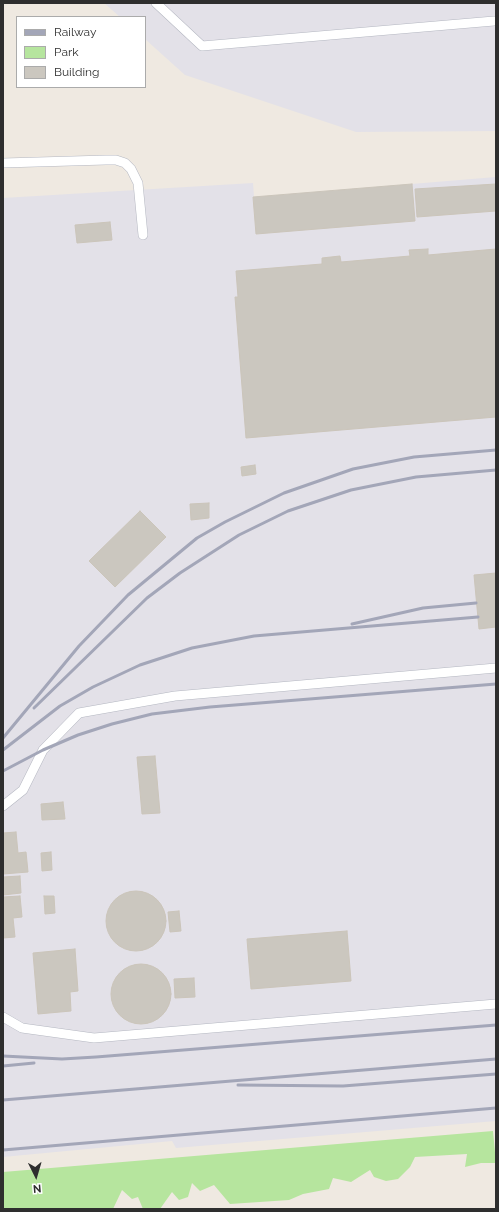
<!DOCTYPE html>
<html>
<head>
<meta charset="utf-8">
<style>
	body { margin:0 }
	#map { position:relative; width:499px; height:1212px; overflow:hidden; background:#efe9e1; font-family:Raleway,sans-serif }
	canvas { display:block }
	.frame { position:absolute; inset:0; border:4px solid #2e2e2e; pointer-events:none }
	.legend { position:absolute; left:16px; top:16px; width:130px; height:72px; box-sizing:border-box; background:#fff; border:1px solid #ababab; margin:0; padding:5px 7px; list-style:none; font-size:12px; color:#2e2e2e }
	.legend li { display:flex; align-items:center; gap:8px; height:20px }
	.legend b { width:20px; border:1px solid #ababab }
	.north { position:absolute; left:16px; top:1156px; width:40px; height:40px; -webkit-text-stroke:3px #fff; paint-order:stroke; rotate:175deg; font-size:11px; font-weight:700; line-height:16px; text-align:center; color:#2e2e2e }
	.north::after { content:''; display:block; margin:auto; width:14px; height:18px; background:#2e2e2e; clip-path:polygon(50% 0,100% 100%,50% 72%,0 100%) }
</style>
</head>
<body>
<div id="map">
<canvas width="499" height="1212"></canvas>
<div class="frame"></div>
<ul class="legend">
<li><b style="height:5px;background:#a3a6b8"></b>Railway</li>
<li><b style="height:11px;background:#b6e59e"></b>Park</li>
<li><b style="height:11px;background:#cbc7bf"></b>Building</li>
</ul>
<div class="north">N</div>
</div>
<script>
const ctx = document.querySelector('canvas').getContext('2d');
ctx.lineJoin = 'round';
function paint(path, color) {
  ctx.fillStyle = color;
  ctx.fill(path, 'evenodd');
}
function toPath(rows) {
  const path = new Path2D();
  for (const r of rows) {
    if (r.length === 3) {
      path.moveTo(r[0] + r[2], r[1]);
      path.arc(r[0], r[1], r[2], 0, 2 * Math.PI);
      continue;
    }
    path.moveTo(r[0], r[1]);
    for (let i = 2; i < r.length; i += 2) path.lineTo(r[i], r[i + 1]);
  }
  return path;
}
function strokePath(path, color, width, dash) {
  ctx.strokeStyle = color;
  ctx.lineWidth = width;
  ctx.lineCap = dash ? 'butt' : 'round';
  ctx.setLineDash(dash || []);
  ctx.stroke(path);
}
paint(toPath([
	[104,3,496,3,496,131,356,132,185,75,145,39,145,17,120,17],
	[496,177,496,1121,176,1148,172,1141,3,1157,3,198,253,183,254,197]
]), '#e3e1e8');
paint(toPath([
	[493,1131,496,1163,481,1163,465,1167,467,1154,415,1157,410,1167,398,1179,386,1181,374,1177,370,1170,351,1182,333,1178,329,1189,303,1194,289,1200,230,1204,214,1185,200,1191,192,1183,188,1197,179,1200,172,1192,160,1209,143,1209,138,1197,132,1199,122,1190,113,1209,3,1209,3,1172]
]), '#b6e59e');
const building = toPath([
	[412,184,415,221,256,234,253,197,412,184],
	[496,184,496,211,417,217,415,189,496,184],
	[110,222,112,240,77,243,75,225,110,222],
	[428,249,428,255,496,249,496,417,246,438,235,297,238,297,236,271,322,264,322,258,340,256,341,262,410,256,409,250,428,249],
	[255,465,256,474,242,476,241,467,255,465],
	[209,503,209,518,191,520,190,504,209,503],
	[140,511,166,537,115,587,89,561,140,511],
	[496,573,496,627,479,629,474,575,496,573],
	[155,756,160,813,142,814,137,757,155,756],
	[63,802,65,819,42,820,41,804,63,802],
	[16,832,18,853,26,852,28,872,3,874,3,833,16,832],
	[51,852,52,870,42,871,41,853,51,852],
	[20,876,21,893,3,895,3,877,20,876],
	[136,921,30],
	[20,896,22,917,13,918,15,937,3,938,3,897,20,896],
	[44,896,54,896,55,913,45,914,44,896],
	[179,911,181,931,170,932,168,912,179,911],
	[347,931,351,981,251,989,247,939,347,931],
	[75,949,78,991,70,992,71,1011,38,1014,33,953,75,949],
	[141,994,30],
	[194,978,195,997,175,998,174,979,194,978]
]);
paint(building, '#cbc7bf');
strokePath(building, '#cbc5ba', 1);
const lane = toPath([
	[156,3,202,46,494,21],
	[3,163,106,160,116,160,125,163,131,169,138,183,143,235],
	[3,806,23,790,43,750,79,713,175,696,496,668],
	[3,1017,22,1028,94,1038,496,1004]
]);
strokePath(lane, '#b4b7c1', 10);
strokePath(lane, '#fff', 9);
strokePath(toPath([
	[352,624,423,608,476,603],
	[34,708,147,598,180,573,239,535,288,511,351,490,416,477,496,470],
	[3,738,79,646,128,595,197,538,225,522,284,493,353,469,414,457,496,450],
	[3,750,60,706,93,687,140,665,192,648,254,636,478,617],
	[3,771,43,750,78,735,112,724,152,714,210,707,496,684],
	[3,1056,62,1059,96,1057,496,1025],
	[3,1066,34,1063],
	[238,1085,343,1086,496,1074],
	[3,1100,496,1059],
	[3,1150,496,1108]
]), '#a3a6b8', 3);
</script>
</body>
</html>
